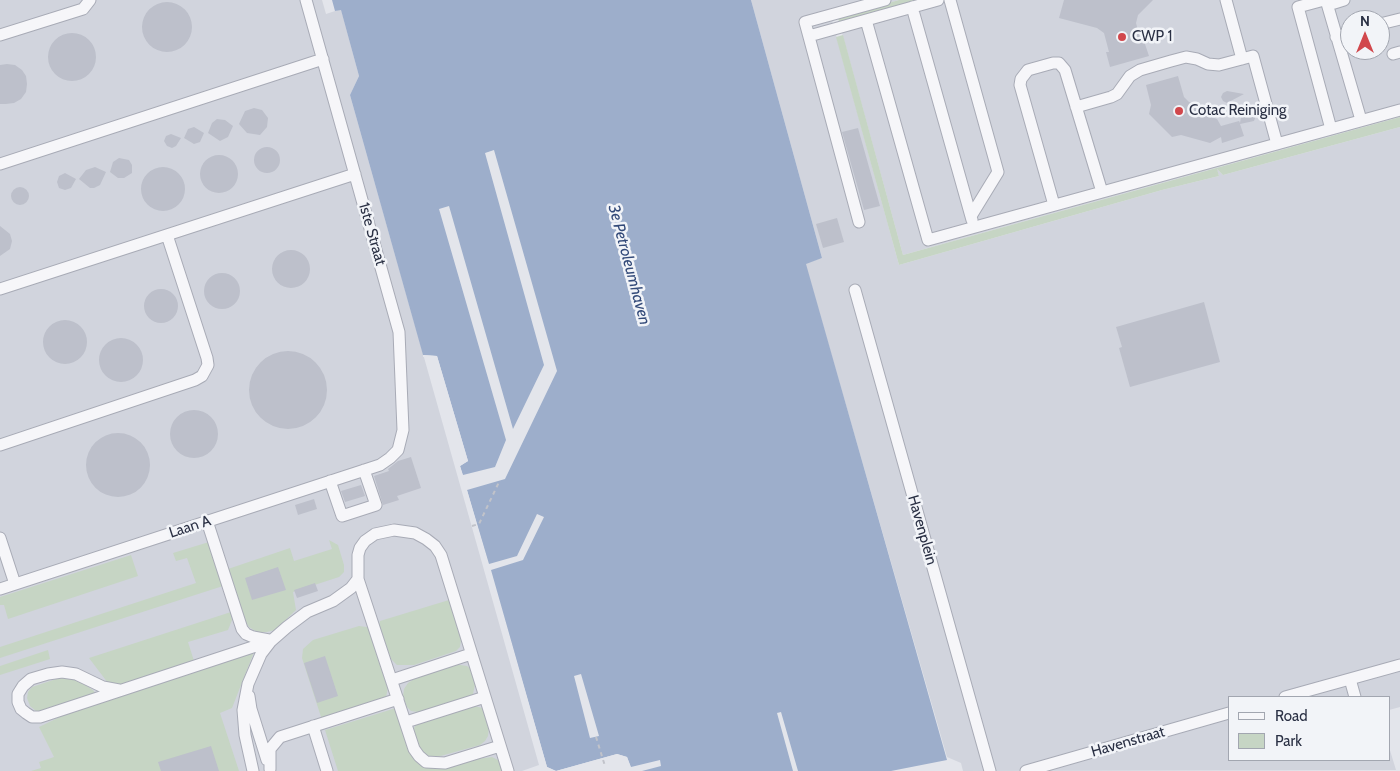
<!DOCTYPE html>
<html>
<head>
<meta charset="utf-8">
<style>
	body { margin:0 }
	#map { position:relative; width:1400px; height:771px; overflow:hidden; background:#e3e5eb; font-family:Cabin,sans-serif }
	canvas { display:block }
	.legend { position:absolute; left:1228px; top:696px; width:162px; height:65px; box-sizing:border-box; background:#f2f4f8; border:1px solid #a2a6b0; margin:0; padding:6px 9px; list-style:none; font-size:15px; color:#2a3044 }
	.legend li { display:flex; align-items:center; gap:10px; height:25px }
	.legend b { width:25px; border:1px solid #a2a6b0 }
	.north { position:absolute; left:1340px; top:10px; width:50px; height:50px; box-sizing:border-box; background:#f2f4f8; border:1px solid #a2a6b0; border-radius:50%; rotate:0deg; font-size:14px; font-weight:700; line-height:20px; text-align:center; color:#2a3044 }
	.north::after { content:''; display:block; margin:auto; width:18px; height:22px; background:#d1474c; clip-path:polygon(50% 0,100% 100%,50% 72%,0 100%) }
</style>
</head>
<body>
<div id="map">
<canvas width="1400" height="771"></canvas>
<ul class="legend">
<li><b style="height:6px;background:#f6f6f9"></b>Road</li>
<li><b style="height:14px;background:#c6d5c4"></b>Park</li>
</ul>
<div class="north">N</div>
</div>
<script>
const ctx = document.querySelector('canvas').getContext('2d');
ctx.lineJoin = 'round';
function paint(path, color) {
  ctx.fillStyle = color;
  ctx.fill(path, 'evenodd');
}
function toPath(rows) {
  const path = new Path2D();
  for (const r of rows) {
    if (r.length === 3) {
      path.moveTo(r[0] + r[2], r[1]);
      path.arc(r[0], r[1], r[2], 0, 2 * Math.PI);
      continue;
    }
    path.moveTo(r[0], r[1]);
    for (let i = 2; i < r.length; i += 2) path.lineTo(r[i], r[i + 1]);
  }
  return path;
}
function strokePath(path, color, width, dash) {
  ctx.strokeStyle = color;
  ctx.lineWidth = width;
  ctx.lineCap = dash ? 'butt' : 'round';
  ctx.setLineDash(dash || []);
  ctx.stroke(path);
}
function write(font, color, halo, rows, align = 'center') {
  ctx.font = font + ' Cabin,sans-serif';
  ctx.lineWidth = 5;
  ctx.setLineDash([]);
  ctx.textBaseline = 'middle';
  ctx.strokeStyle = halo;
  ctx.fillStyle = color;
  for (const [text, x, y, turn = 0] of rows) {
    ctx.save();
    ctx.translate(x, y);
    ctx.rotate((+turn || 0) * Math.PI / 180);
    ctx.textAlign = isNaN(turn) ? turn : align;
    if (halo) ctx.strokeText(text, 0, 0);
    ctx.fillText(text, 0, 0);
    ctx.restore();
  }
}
paint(toPath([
	[0,0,322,0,326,14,341,9,359,76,350,95,539,765,522,771,0,771],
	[751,0,899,0,832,20,899,265,1162,190,1219,176,1216,168,903,255,839,22,917,0,1400,0,1400,117,1216,168,1223,175,1400,127,1400,707,1389,710,1389,697,1229,697,1229,760,1389,760,1389,747,1396,770,963,771,961,763,947,757,806,266,806,263,822,258],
	[1350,20,1380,20,1380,50,1350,50]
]), '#d1d4dd');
paint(toPath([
	[899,0,917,0,839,22,838,17],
	[843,35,903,255,1400,117,1400,127,1223,175,1217,169,1219,176,1162,190,899,265,836,37],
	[329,540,338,545,344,565,344,572,339,577,293,592,296,610,275,630,267,632,257,632,249,627,243,618,228,569,290,548,294,561,332,549],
	[209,542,223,586,0,658,0,647,196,583,187,558,176,561,173,553],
	[131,555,138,576,8,619,4,605,0,605,0,597],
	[449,600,461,640,460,647,456,651,414,665,397,665,391,659,379,625,380,621],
	[231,612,232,620,228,630,188,642,194,661,115,687,108,683,89,658],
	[359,626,367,627,371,632,388,688,386,697,379,702,322,720,302,658,303,649,313,640],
	[48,650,50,659,0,675,0,666],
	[254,652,232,708,220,713,239,771,31,771,41,768,39,762,54,757,39,727,72,711],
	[454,664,467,666,472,670,476,680,473,694,467,697,425,711,418,712,411,711,407,707,403,696,404,689,408,683,417,677],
	[62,677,74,679,87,686,94,691,95,694,45,712,36,711,30,706,27,698,28,692,32,687],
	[471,705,482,708,486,713,489,727,488,736,485,741,480,745,437,757,429,756,422,752,418,747,415,735,414,728,417,723],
	[396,708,425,765,435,769,450,767,477,759,492,757,500,761,504,771,338,771,325,730]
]), '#c6d5c4');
paint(toPath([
	[332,0,751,0,822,258,806,264,947,760,891,771,632,771,627,757,617,754,556,771,547,767,460,466,468,461,437,356,423,355,350,95,359,76,341,10,335,11]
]), '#9daecb');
paint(toPath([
	[494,150,557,371,505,479,467,490,489,564,517,556,537,514,544,517,523,560,491,570,547,767,556,771,617,754,627,757,631,767,660,760,661,766,642,771,629,771,630,767,628,767,627,761,620,757,566,771,549,771,545,768,458,467,459,464,465,460,435,358,423,357,423,355,437,356,468,461,460,466,463,475,495,467,506,440,439,209,449,206,513,429,544,365,485,153],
	[581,674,599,736,590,738,574,676],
	[781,712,798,771,793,771,777,713]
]), '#e3e5eb');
paint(toPath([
	[1064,0,1153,0,1138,15,1136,23,1141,42,1144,41,1149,56,1110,67,1106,52,1109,52,1104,33,1097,28,1059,18],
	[167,27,25],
	[72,57,24],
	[7,64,15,65,22,70,26,76,27,84,26,92,21,99,14,103,6,104,0,104,0,65],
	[1178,76,1184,97,1189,102,1208,107,1206,115,1217,119,1221,126,1239,121,1240,123,1242,112,1246,107,1254,109,1256,115,1254,121,1240,124,1244,136,1222,143,1221,137,1210,143,1181,135,1172,137,1149,114,1151,105,1146,85],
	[1227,91,1244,94,1227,103,1223,101,1221,97,1223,93],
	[254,108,262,110,268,118,267,127,260,135,247,133,239,124,245,111],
	[217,119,225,120,233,126,228,137,220,141,208,133,212,123],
	[194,127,204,133,200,142,194,144,184,138,188,129],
	[858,128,880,206,864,210,842,132],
	[171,134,181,138,176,146,172,148,167,146,164,141,166,136],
	[267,160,13],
	[219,174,19],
	[119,158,129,160,132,165,132,173,124,178,118,178,110,172,113,162],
	[95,167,106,172,100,185,94,188,90,188,79,179,86,170],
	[163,189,22],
	[65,173,76,179,71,188,65,190,59,188,57,182,59,176],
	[20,196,9],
	[837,218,844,242,823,248,816,224],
	[0,226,10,234,12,241,10,249,0,256],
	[291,269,19],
	[222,291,18],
	[161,306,17],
	[1204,302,1220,362,1130,387,1119,348,1122,347,1116,327],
	[65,342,22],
	[121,360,22],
	[288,390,39],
	[194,434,24],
	[118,465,32],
	[411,457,421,488,397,496,399,500,383,505,374,476,389,471,388,469,398,461],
	[361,485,365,496,345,502,341,491],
	[314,499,317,509,298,515,295,505],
	[278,567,286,590,252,600,245,578],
	[315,583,318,591,297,598,294,590],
	[325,656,338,696,317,703,304,663],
	[211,746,219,771,161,771,158,762]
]), '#bdc0cb');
const minor = toPath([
	[950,0,998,172,971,216],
	[1226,0,1242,59],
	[1324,0,1298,7,1331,129],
	[1326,0,1361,120],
	[1328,5,1344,0],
	[912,7,972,220],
	[866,20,928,240,1400,110],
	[1380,24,1400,19],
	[0,35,83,9,90,0],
	[809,36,938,0],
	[1336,37,1350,33],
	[1393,54,1400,52],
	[1076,107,1111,97,1117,94,1130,76,1140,70,1171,61,1186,57,1197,59,1208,64,1219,65,1253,56,1277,144],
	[0,164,323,59],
	[1054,205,1020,85,1021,79,1028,70,1053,63,1059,63,1065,70,1102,192],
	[859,222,805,22,885,0],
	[0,289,355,174],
	[855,290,990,771],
	[0,445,195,380,202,376,208,365,207,358,167,235],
	[330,481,342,516,376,505,364,470],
	[207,521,242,629,246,634,253,637,269,640],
	[0,538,15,584],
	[358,579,414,749,419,756,426,762,445,763,500,746],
	[0,589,380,465,390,458,398,450,403,430,399,332,306,0],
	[1350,679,1355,697],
	[392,680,471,654],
	[119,690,103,687,76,674,62,672,48,674,31,679,23,686,18,694,18,702,21,709,26,713,32,717,40,717,271,641],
	[249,696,251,709,267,760],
	[1285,697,1400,665],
	[406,722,485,697],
	[313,726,327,771],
	[270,769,270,749,280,737,398,699],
	[253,771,245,735,243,710,248,684,261,654,271,641,287,627,307,612,333,601,351,588,358,579,358,555,360,548,365,541,375,534,394,530,415,533,426,539,435,546,441,555,508,771],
	[1026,771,1229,713]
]);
strokePath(minor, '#a8abb6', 13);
strokePath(toPath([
	[472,526,479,524,500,480],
	[596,737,605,766]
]), '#c1c3ca', 2, [4, 4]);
strokePath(minor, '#f6f6f9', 11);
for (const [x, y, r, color] of [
	[1122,37,5,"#d1474c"],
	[1179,111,5,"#d1474c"]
]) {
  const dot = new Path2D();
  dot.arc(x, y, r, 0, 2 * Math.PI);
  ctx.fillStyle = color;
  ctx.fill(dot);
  strokePath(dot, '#f2f4f8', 2);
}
write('15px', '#2a3044', '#f2f4f8', [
	["CWP 1",1132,37],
	["Cotac Reiniging",1189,111]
], 'left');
write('15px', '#2a3044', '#f2f4f8', [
	["1ste Straat",372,234,74],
	["Laan A",190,527,-18],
	["Havenplein",922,530,74],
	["Havenstraat",1128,742,-16]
]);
write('italic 16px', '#334a79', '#f2f4f8', [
	["3e Petroleumhaven",629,265,75]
]);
</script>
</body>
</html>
